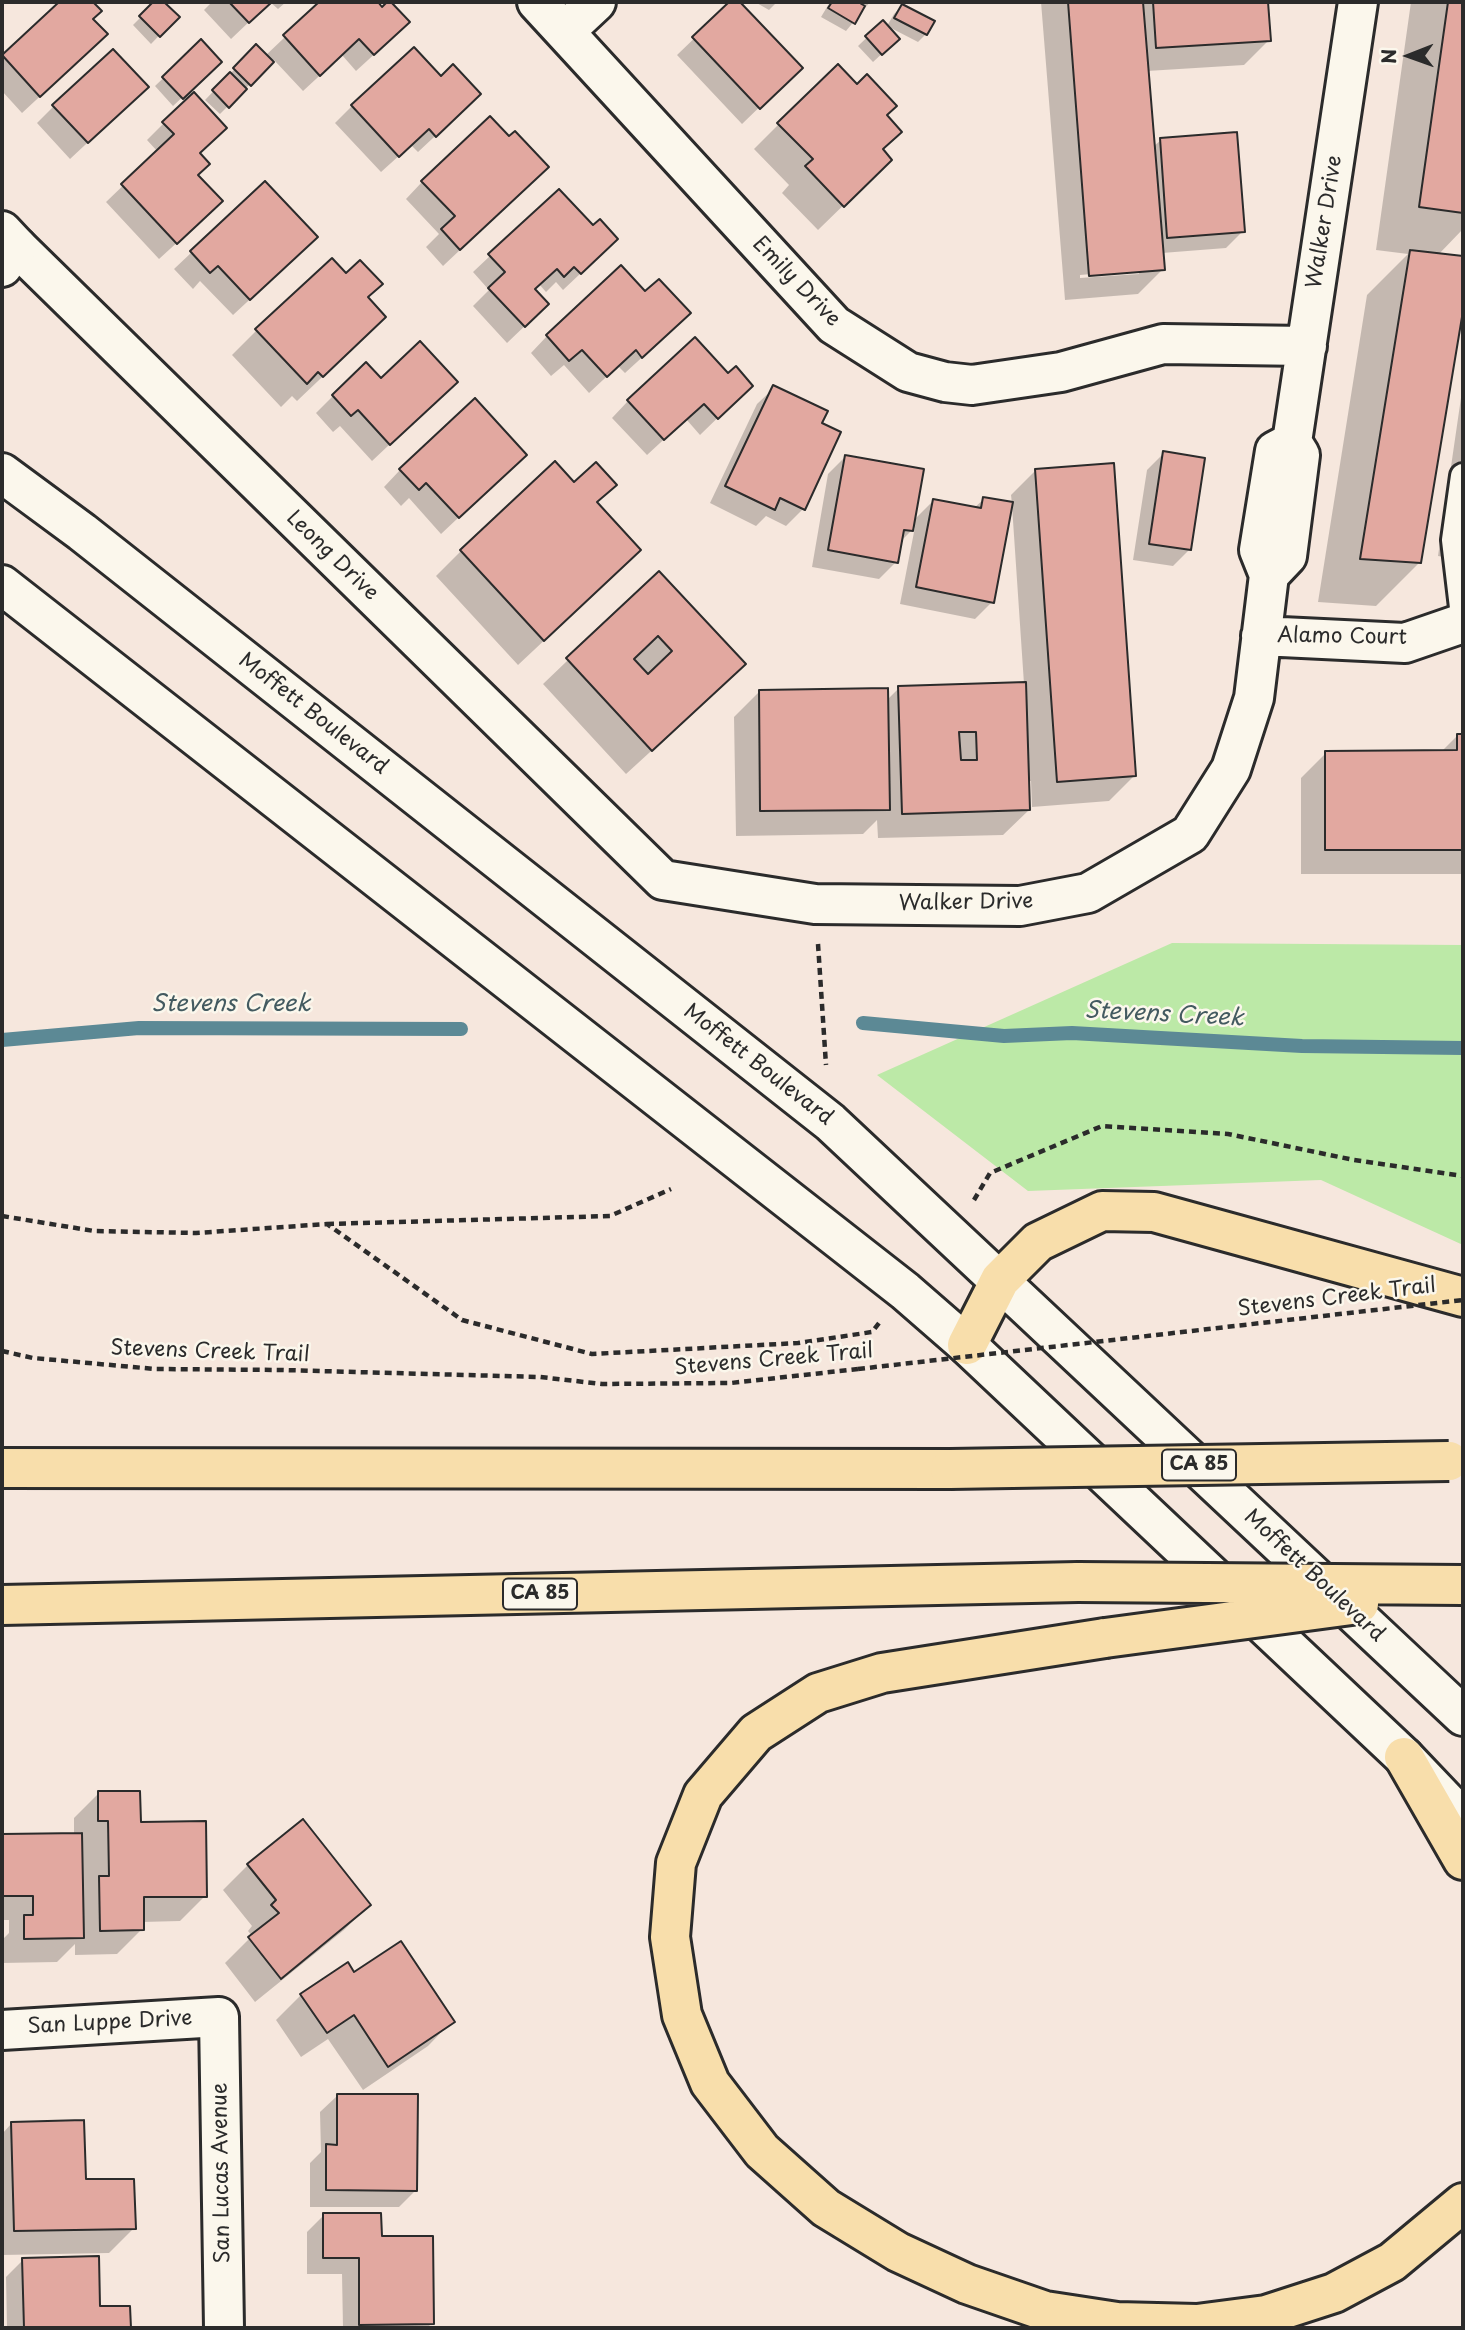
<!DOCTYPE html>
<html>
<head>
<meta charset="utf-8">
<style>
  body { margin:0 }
  #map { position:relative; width:1465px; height:2330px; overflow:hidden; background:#f6e7dd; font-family:"Playpen Sans",sans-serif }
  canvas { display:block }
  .frame { position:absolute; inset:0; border:4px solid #2b2b2b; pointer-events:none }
  .north { position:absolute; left:1374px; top:21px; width:70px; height:70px; -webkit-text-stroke:5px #fbf7ec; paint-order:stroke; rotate:269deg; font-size:19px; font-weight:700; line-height:28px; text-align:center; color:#2b2b2b }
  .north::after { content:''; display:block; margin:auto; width:24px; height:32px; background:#2b2b2b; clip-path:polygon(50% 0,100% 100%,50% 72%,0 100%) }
</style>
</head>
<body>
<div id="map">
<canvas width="1465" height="2330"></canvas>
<div class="frame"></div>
<div class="north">N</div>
</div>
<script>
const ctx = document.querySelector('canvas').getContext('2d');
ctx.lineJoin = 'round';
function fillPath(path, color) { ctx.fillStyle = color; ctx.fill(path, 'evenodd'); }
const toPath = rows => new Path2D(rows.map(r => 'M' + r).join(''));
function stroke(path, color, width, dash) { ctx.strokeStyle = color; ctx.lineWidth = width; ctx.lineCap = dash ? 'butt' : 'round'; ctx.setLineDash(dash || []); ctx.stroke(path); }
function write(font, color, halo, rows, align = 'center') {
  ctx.font = font + ' "Playpen Sans",sans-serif'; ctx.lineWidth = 5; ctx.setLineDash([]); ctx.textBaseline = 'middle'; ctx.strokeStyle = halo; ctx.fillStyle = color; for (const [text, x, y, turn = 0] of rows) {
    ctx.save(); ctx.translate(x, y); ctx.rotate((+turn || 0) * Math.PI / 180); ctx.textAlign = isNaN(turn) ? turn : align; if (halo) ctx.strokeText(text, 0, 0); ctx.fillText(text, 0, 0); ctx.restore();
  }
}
fillPath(toPath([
  [1172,943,1463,945,1463,1245,1321,1180,1028,1191,877,1075]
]), '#bce9a7');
fillPath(toPath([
  [62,2,91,2,99,11,91,19,89,51,22,113,2,91,2,58],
  [156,2,162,2,177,17,151,44,133,25],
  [212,2,286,2,278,9,270,2,231,39,204,10],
  [322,2,375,2,382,9,391,39,356,71,342,55,303,91,274,60,220,114,205,100,256,47,265,56],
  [732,2,738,2,800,68,742,124,677,55],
  [755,2,777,2,769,10],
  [830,2,870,2,846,31,821,17],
  [1041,2,1266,2,1269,40,1244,65,1147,71,1153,147,1161,140,1243,231,1226,248,1162,253,1163,269,1138,294,1065,300],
  [1139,270,1139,274,1080,278,1080,275],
  [1411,2,1463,2,1463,229,1438,255,1463,257,1463,300,1420,562,1376,606,1318,602,1367,295,1408,254,1376,250],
  [902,6,926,34,918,42,887,26,894,14],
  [883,22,898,39,873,62,858,46],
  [201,42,220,62,173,106,155,86],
  [129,104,70,159,37,123,54,106],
  [352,106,462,111,418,152,411,145,381,172,335,123],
  [885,116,881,150,890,160,818,230,782,193,789,185,754,149,779,124],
  [164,123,198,154,196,175,204,218,159,259,106,202,158,152,147,140],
  [422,182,530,184,443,266,426,247,439,234,406,199],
  [265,183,299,254,233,315,200,281,193,289,174,269],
  [559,191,599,256,563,290,556,282,546,292,539,284,533,290,530,321,507,343,473,306,489,290,473,272],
  [366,298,359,342,297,401,292,396,281,407,232,355,257,330],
  [672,330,625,373,618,366,589,393,564,365,551,376,531,353,547,336],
  [381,380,438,399,372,461,340,426,333,432,316,413,333,396],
  [1463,384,1463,560,1438,556],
  [774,388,820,424,803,509,786,526,766,516,756,526,710,503,757,404],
  [628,401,734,402,700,435,686,419,647,455,612,418],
  [1164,453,1190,549,1173,566,1133,560,1147,470],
  [845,457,913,521,933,501,974,508,984,499,1012,504,1011,495,1036,470,1134,776,1109,801,1032,807,1031,781,1028,781,1029,810,1003,835,878,838,877,820,863,834,736,836,734,717,759,692,887,700,899,688,1024,684,1012,506,992,602,975,619,900,604,915,527,900,542,896,562,879,579,812,567,828,474],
  [400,470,508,471,441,534,409,498,401,506,384,487],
  [461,551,614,575,518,665,436,576],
  [659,573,719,689,626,774,543,684],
  [1457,736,1463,736,1463,874,1301,874,1301,778,1326,753,1441,752],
  [99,1793,139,1823,205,1896,180,1921,142,1922,142,1929,117,1954,75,1955,75,1944,57,1962,2,1963,2,1940,9,1933,9,1920,2,1920,2,1835,74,1834,74,1818],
  [248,1865,369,1905,344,1930,255,2002,225,1963,252,1936,248,1931,252,1926,223,1890],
  [347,1964,354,1975,452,2021,428,2046,363,2090,328,2039,301,2057,276,2020,301,1995],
  [337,2096,416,2190,399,2207,310,2207,310,2163,321,2152,320,2112],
  [12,2123,84,2181,134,2228,109,2253,2,2255,2,2134],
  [324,2215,380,2238,432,2323,427,2328,343,2328,342,2274,307,2274,307,2232],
  [23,2260,98,2308,129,2308,129,2328,7,2328,6,2277]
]), '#0003');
stroke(toPath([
  [863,1023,1004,1036,1072,1033,1302,1046,1463,1048],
  [2,1040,139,1028,461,1029]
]), '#5c8995', 14);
const building = toPath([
  [59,2,93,2,102,11,93,19,108,34,40,97,2,55,59,2],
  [153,2,164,2,180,17,160,37,139,16,153,2],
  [229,2,272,2,249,23,229,2],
  [319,2,378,2,382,7,387,2,391,2,410,22,374,55,359,39,320,76,283,35,319,2],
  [729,2,740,2,803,68,760,109,692,37,729,2],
  [832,2,858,2,865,6,855,24,828,8,832,2],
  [1068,2,1143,2,1165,270,1089,276,1068,2],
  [1153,2,1268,2,1271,41,1156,48,1153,2],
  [1448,2,1463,2,1463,213,1419,207,1448,2],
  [902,4,935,21,927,35,894,18,902,4],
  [883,20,900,39,882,55,865,36,883,20],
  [201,39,222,62,183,99,162,77,201,39],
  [256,44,274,62,251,86,233,68,256,44],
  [414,47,441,76,453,64,481,94,436,137,429,129,399,157,351,105,414,47],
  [113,49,149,87,88,143,52,105,113,49],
  [838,64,857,84,867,74,897,106,887,115,902,132,883,149,892,160,844,207,805,166,813,159,777,123,838,64],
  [230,72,247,89,229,108,212,90,230,72],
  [194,92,227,128,200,153,210,164,198,175,223,201,177,244,121,184,174,134,162,122,194,92],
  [490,116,509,136,515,131,549,167,460,250,441,229,455,216,421,181,490,116],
  [1237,132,1245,232,1167,238,1160,138,1237,132],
  [265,181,318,237,250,300,218,266,210,273,190,251,265,181],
  [559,189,593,225,600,219,618,239,581,274,574,267,564,277,557,269,535,289,549,304,525,327,488,288,505,272,488,254,559,189],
  [1410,250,1463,256,1463,311,1421,563,1360,559,1410,250],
  [332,258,346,273,360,260,383,284,368,297,386,317,323,377,318,372,307,384,255,329,332,258],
  [621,265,645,291,659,279,691,313,642,358,636,350,607,377,582,350,569,361,546,335,621,265],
  [695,337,728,373,736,366,753,386,718,419,704,404,664,440,627,400,695,337],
  [420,341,458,382,390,445,358,410,351,416,332,395,366,362,381,378,420,341],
  [773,385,828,411,822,423,841,432,805,510,780,498,775,510,725,486,773,385],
  [475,398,527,455,459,518,426,483,419,490,399,469,475,398],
  [1163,451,1205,458,1191,550,1149,544,1163,451],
  [845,455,924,469,913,531,904,530,898,563,828,550,845,455],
  [555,461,574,482,596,462,617,485,597,502,641,550,544,641,460,550,555,461],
  [1114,463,1136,776,1057,782,1035,469,1114,463],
  [983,497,1013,502,994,603,916,587,933,499,981,508,983,497],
  [659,571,746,664,652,751,566,658,659,571],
  [658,636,672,651,648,674,634,659,658,636],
  [1026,682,1030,810,902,814,898,686,1026,682],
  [959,732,976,732,977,760,961,760,959,732],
  [888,688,890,810,760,811,759,690,888,688],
  [1457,734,1463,734,1463,850,1325,850,1325,751,1457,750,1457,734],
  [98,1791,140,1791,141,1822,206,1821,207,1897,144,1897,144,1930,100,1931,99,1876,109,1876,108,1821,98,1821,98,1791],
  [303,1819,371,1905,281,1979,248,1937,279,1913,271,1905,276,1900,247,1864,303,1819],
  [82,1833,84,1938,24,1939,24,1915,33,1915,33,1896,2,1896,2,1834,82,1833],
  [401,1941,455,2022,388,2067,354,2015,327,2033,300,1994,348,1962,354,1972,401,1941],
  [337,2094,418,2094,417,2191,326,2190,326,2144,337,2145,337,2094],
  [84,2120,86,2179,134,2179,136,2229,14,2231,11,2122,84,2120],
  [323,2213,381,2213,382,2236,433,2236,434,2324,359,2325,359,2258,323,2258,323,2213],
  [99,2256,100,2306,130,2306,131,2328,24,2328,22,2258,99,2256]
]);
fillPath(building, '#e2a8a0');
stroke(building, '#2b2b2b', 2);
const lane = toPath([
  [1463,476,1454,540,1463,616]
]);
const street = toPath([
  [537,2,834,325,908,372,945,382,972,385,1061,372,1163,344,1307,346],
  [565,31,596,2],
  [17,247,663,880,815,904,1020,906,1088,893,1190,834,1231,769,1254,698,1269,575,1259,550,1275,451,1292,442],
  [1269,575,1287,556,1300,455,1292,442,1358,2],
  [1261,636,1405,643,1463,623],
  [2,2030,219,2017,224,2328]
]);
const secondary = toPath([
  [2,231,17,247,2,267],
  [2,473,82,532,830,1122,1463,1716],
  [2,585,905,1291,967,1345,1404,1757,1463,1819]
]);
const highway = toPath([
  [967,1345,1000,1280,1038,1242,1102,1211,1154,1212,1463,1297],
  [2,1468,950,1469],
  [2,1605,1078,1582],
  [1105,1638,882,1673,818,1693,756,1733,703,1795,676,1863,670,1937,682,2015,710,2083,762,2151,826,2208,898,2252,967,2284,1045,2311,1117,2322,1197,2324,1266,2315,1334,2293,1392,2262,1463,2203],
  [1404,1757,1463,1860]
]);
stroke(lane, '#2b2b2b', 30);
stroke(street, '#2b2b2b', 44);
stroke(secondary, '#2b2b2b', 44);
stroke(highway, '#2b2b2b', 44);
stroke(toPath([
  [818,944,826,1065],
  [974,1200,990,1173,1102,1126,1228,1134,1354,1160,1463,1176],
  [2,1216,94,1231,196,1233,327,1224,462,1320,592,1354,798,1343,872,1332,879,1323],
  [327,1224,610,1216,671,1189],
  [2,1351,33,1358,155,1369,282,1370,540,1377,602,1384,731,1383,858,1369]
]), '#2b2b2b', 4.5, [7, 5]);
stroke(lane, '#fbf7ec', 24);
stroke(street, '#fbf7ec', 38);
stroke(secondary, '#fbf7ec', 38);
stroke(highway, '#f8deab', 38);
const highwayBridge = toPath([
  [950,1469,1449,1461],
  [1078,1582,1463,1585],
  [1105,1638,1359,1604]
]);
stroke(highwayBridge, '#2b2b2b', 44, []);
stroke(toPath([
  [858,1369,1463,1300]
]), '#2b2b2b', 4.5, [7, 5]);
stroke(highwayBridge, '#f8deab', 38);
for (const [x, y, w] of [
  [1199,1465,74],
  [540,1594,74]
]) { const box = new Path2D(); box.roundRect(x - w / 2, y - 15.5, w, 31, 5); ctx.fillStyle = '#fbf7ec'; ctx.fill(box); stroke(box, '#2b2b2b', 2); }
write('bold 19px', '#2b2b2b', null, [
  ["CA 85",1199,1465],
  ["CA 85",540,1594]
]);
write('21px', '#2b2b2b', '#fbf7ec', [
  ["Walker Drive",1325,222,-81],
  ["Emily Drive",796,282,46],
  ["Leong Drive",332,556,44],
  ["Alamo Court",1342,637,1],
  ["Moffett Boulevard",313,714,38],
  ["Walker Drive",966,903,-1],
  ["Moffett Boulevard",758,1065,38],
  ["Stevens Creek Trail",1337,1298,-7],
  ["Stevens Creek Trail",210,1352,2],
  ["Stevens Creek Trail",774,1360,-5],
  ["Moffett Boulevard",1314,1576,43],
  ["San Luppe Drive",110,2023,-3],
  ["San Lucas Avenue",222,2173,-91]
]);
write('italic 23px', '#435a60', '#fbf7ec', [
  ["Stevens Creek",231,1005],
  ["Stevens Creek",1164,1015,3]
]);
</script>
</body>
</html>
